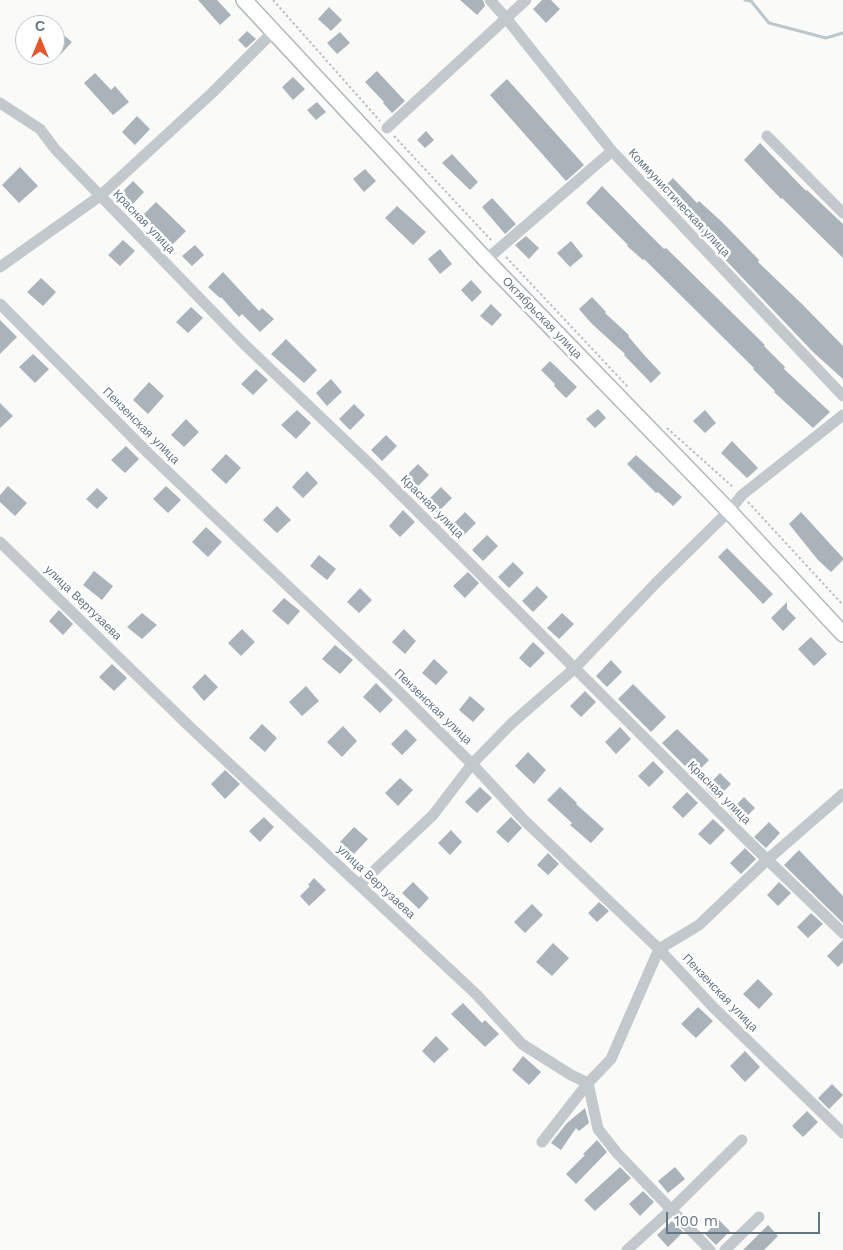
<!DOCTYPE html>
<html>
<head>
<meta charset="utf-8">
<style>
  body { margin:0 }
  #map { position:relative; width:843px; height:1250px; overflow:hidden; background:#fafaf8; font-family:"Work Sans",sans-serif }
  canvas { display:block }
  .north { position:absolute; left:15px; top:15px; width:50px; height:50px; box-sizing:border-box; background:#fff; border:1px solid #c1c8cd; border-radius:50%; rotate:0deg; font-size:14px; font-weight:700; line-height:20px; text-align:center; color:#657683 }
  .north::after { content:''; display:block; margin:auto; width:18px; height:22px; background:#e4572e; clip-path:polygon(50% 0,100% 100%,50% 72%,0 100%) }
  .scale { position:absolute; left:666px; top:1212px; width:154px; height:22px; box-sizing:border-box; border:2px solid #657683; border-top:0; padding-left:6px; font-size:15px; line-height:18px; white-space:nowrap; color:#657683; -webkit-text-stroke:4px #fff; paint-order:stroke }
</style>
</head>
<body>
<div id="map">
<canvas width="843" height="1250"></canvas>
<div class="north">С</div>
<div class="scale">100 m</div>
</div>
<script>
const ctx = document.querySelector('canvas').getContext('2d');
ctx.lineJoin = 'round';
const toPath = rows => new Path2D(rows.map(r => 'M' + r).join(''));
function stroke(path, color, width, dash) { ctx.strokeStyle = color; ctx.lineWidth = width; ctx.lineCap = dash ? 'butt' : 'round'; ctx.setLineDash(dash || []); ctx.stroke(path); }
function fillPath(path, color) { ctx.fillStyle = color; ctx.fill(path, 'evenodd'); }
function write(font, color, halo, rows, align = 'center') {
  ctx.font = font + ' "Work Sans",sans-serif'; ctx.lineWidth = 5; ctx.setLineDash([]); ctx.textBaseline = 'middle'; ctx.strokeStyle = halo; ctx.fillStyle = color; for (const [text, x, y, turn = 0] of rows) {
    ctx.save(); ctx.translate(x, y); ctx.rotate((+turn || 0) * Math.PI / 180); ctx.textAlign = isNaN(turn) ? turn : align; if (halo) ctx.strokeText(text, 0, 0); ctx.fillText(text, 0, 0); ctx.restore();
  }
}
stroke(toPath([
  [745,0,751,1,769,23,826,38,843,33]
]), '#bbc7cb', 3);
fillPath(toPath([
  [198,0,217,0,231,15,220,25],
  [460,0,483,0,485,6,477,15],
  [542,0,551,0,560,9,546,23,533,9],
  [329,7,342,20,331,31,318,19],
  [55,28,72,42,60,55,55,51],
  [247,31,256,39,246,48,238,40],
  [340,32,350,43,337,54,327,43],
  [377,71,405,101,392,113,383,103,384,102,365,82],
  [95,73,111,90,115,86,129,102,113,115,84,83],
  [293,77,305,89,293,100,282,87],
  [507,79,584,165,566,181,490,95],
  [317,102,326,112,316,120,307,110],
  [137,116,150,129,135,145,122,132],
  [426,131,434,140,425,148,417,140],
  [760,143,806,191,807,190,843,224,843,258,782,198,781,199,744,160],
  [452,154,478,182,470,190,442,163],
  [20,167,38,186,19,203,2,185],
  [365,169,376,181,364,192,353,179],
  [673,178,697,203,699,201,722,222,759,260,758,262,802,304,843,346,843,379,813,352,660,191],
  [133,181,144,192,132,205,120,194],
  [602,186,638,223,664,249,666,248,765,345,764,346,785,367,784,369,830,412,813,428,774,392,775,391,753,369,754,368,644,259,643,260,627,246,628,245,586,203],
  [492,198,516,224,505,234,482,207],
  [156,202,186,231,172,245,141,217],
  [397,206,426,232,413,245,385,218],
  [526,236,539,248,529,259,515,245],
  [123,240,135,251,120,266,108,255],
  [571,241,583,256,570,267,557,253],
  [195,245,204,255,192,266,182,256],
  [440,249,452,264,440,274,428,259],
  [223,272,259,311,262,308,274,319,260,332,242,314,239,317,221,297,220,298,208,287],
  [41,278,56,292,43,306,27,292],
  [471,280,482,292,472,302,461,290],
  [592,297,606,312,605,313,629,335,628,336,645,356,661,373,651,383,624,355,625,354,591,323,579,309],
  [491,304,502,315,492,326,480,316],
  [191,307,203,318,188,333,176,322],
  [0,320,17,337,0,354],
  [286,339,317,370,304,383,271,354],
  [33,354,49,369,35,383,19,367],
  [550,361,577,387,566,398,554,386,555,384,541,370],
  [256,369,268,380,253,395,241,384],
  [331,379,342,392,327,406,316,393],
  [149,382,164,396,148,414,133,400],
  [0,403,13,416,0,428],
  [354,404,365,415,350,430,339,419],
  [598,409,606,418,595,428,586,419],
  [297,410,311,423,296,439,281,425],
  [705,410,716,423,705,433,693,421],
  [186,419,199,432,184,447,171,435],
  [386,435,397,446,382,461,371,450],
  [732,441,758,468,747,478,721,453],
  [126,446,139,459,125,473,111,460],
  [226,454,241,468,226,484,211,470],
  [636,455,682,497,673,506,658,492,656,493,627,464],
  [418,464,429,475,414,490,403,479],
  [307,471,318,483,303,498,292,487],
  [8,486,27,503,15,516,0,502,0,495],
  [166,486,181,500,168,513,153,499],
  [441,487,452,498,437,513,426,502],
  [97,488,108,498,97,509,86,499],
  [277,506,291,520,277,533,263,520],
  [403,510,415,522,400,537,389,526],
  [465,512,476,523,461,538,450,527],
  [801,512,843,558,843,560,831,572,818,560,789,524],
  [206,527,222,542,208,557,192,542],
  [487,535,498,546,483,561,472,550],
  [727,548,773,594,763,604,718,557],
  [319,555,336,569,327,580,310,566],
  [513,562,524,573,509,588,498,577],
  [94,571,113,586,102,600,83,585],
  [468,572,479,583,465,598,453,586],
  [537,586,548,597,533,612,522,601],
  [360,588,372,600,359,613,347,602],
  [284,598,300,611,288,625,272,611],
  [787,602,787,609,796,618,783,631,771,618],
  [59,610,73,624,63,635,49,621],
  [142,613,157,625,142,639,127,627],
  [562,613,574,624,559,639,547,628],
  [242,629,255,642,241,656,228,643],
  [404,629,416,641,405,654,392,642],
  [811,637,827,654,814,666,798,649],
  [533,642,545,653,530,668,519,658],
  [335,645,353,660,340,674,322,659],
  [434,659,448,672,436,685,422,673],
  [611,660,622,672,607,687,596,676],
  [112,664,127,678,114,691,99,677],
  [205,674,218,687,204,701,192,687],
  [376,683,393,700,380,713,363,697],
  [633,684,666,717,651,732,618,699],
  [306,686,319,701,302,716,289,702],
  [585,691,596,702,581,717,570,706],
  [470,696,485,709,473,722,459,710],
  [262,724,277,738,265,752,249,738],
  [343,726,357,741,342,757,327,742],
  [620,727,631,739,616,754,605,742],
  [406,729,417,740,402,755,391,744],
  [677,729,709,760,694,775,662,743],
  [528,752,546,770,534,784,515,766],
  [653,761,664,772,649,787,638,776],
  [225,770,240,784,225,799,211,784],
  [720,773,731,784,716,799,705,788],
  [400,778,413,790,398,806,385,793],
  [480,787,492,798,477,813,465,802],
  [560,787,577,803,576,804,604,829,591,843,570,825,572,823,547,800],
  [687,792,698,803,683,818,672,807],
  [744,797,755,808,740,823,729,812],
  [264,817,274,827,260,842,249,831],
  [511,817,522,828,508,843,496,832],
  [713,819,725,830,710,845,698,834],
  [769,822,780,833,766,848,754,837],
  [354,827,368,839,354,854,340,842],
  [451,830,462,842,450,855,438,843],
  [745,848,756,859,741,874,730,863],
  [799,850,843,896,843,923,784,865],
  [548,853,559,864,548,875,537,865],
  [314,878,326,890,309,906,300,896,310,886,308,885],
  [413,882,429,898,419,909,402,893],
  [779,882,791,893,778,906,767,895],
  [599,902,609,911,597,922,588,913],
  [532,904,543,915,525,933,514,922],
  [811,913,823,924,808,938,797,927],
  [843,940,843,962,838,967,827,956],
  [553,943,569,958,552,976,536,962],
  [758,979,773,994,759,1009,743,994],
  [463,1003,482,1023,485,1020,499,1034,485,1047,451,1014],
  [698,1007,713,1021,696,1038,681,1024],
  [436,1036,449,1049,434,1063,422,1051],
  [745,1051,760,1067,745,1082,730,1066],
  [523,1056,541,1072,529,1085,512,1070],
  [832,1084,843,1095,829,1109,818,1098],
  [585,1108,589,1123,579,1131,576,1128,561,1150,551,1143,567,1123],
  [807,1111,818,1122,803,1137,792,1126],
  [597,1140,607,1152,576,1184,566,1174,585,1155,583,1154],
  [620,1167,631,1178,595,1211,584,1200],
  [675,1167,685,1179,668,1193,658,1181],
  [643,1191,654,1202,640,1216,629,1204],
  [719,1220,730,1231,716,1245,705,1234],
  [672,1221,683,1232,668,1247,657,1235],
  [768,1225,778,1236,764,1250,743,1250]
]), '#aab3b9');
const secondary = toPath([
  [244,0,486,260,729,511,843,634]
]);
stroke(secondary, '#b3babf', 18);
stroke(toPath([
  [273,0,380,121],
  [394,136,491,240],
  [506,257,628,387],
  [667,428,734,488],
  [748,502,843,605]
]), '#bbbfc2', 2, [2.5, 2.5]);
stroke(toPath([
  [490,0,506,18,612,151,843,396],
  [0,103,40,129,55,149,244,344,379,473,745,838,843,933],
  [387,128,526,0],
  [767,136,843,213],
  [486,260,612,151],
  [0,267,100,196,213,92,273,32],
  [0,304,150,455,392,685,472,764,526,822,659,949,713,1007,843,1133],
  [0,542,191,728,476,994,522,1044,571,1075,588,1083,598,1129,617,1153,710,1250],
  [359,885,433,815,472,764,512,723,575,668,656,583,729,511,742,495,843,415],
  [542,1142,588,1083,611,1059,659,949,699,925,767,860,843,794],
  [627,1250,671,1210,742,1140],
  [725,1250,759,1217]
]), '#c3c8cc', 11);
stroke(secondary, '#fff', 15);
write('12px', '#657683', '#fff', [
  ["Коммунистическая улица",679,203,47],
  ["Красная улица",144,222,46],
  ["Октябрьская улица",542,318,46],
  ["Пензенская улица",141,426,45],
  ["Красная улица",432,507,45],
  ["улица Вертузаева",83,603,44],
  ["Пензенская улица",433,707,44],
  ["Красная улица",719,793,45],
  ["улица Вертузаева",376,882,43],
  ["Пензенская улица",720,993,46]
]);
</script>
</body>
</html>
